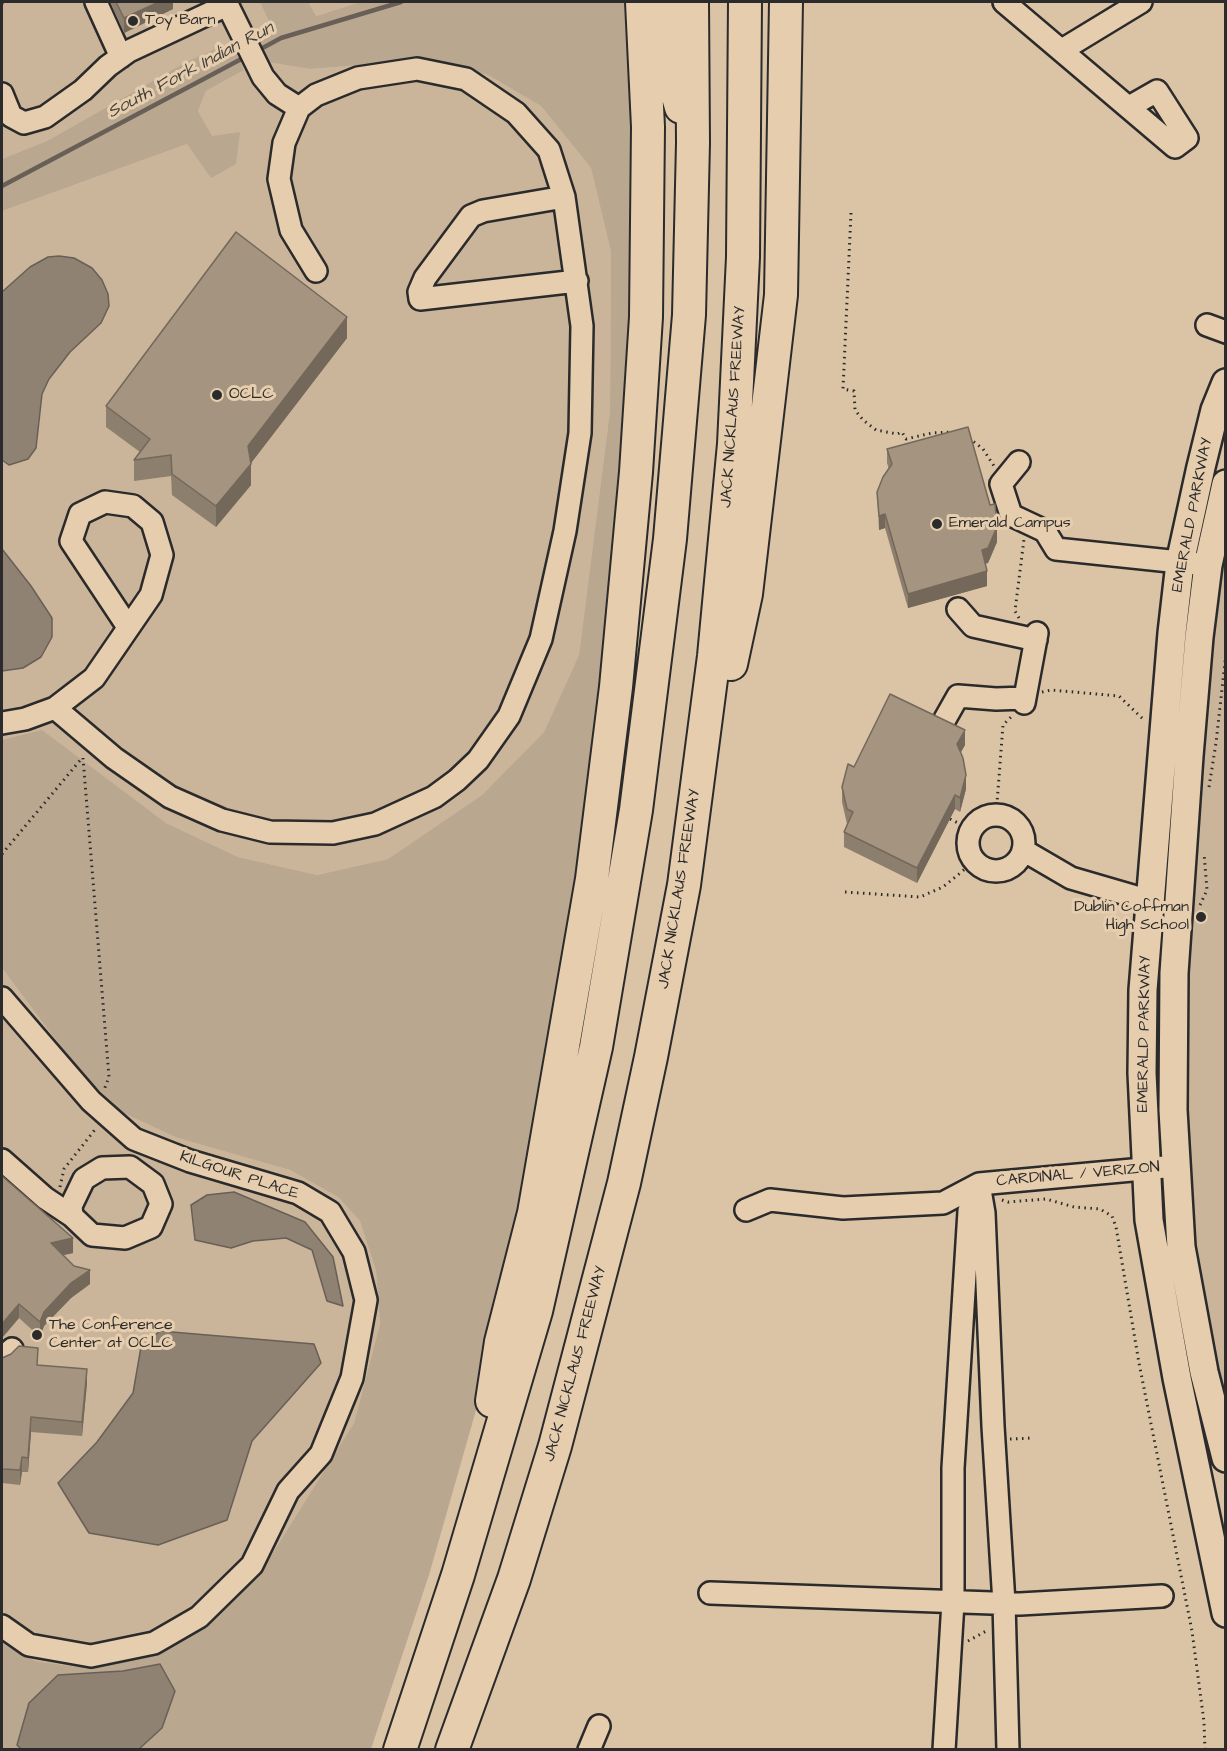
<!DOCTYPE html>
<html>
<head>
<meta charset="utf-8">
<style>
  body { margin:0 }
  #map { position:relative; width:1227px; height:1751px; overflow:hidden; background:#dbc3a6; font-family:"Architects Daughter",sans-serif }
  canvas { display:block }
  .frame { position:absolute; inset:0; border:3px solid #2b2b2b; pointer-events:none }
</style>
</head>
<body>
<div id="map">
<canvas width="1227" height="1751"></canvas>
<div class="frame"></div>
</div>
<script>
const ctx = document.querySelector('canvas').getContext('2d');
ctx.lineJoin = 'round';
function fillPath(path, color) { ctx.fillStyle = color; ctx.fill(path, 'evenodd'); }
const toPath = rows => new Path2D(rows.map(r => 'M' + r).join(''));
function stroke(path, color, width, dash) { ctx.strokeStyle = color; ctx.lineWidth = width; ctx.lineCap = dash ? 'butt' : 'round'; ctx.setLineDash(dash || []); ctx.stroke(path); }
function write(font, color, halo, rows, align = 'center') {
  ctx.font = font + ' "Architects Daughter",sans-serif'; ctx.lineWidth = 6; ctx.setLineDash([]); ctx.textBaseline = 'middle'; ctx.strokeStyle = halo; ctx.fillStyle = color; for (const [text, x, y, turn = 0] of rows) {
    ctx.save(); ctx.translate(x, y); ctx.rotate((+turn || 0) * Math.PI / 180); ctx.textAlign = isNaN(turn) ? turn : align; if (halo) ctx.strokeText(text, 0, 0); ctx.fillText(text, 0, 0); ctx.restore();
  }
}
fillPath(toPath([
  [2,2,260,2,270,24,188,61,47,141,2,159],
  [308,2,360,2,315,16],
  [423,60,488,75,541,106,591,168,611,252,610,411,579,655,544,732,482,795,388,859,317,875,238,857,166,823,42,731,2,740,2,211,187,144,212,137,198,111,206,91,244,70,267,62,310,69],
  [1225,484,1225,1458,1176,1166,1208,565],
  [2,968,79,1071,178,1138,290,1170,338,1197,360,1221,376,1271,380,1324,354,1423,269,1559,205,1624,148,1657,78,1667,35,1661,2,1641]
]), '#cab59b');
fillPath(toPath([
  [260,2,308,2,316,16,360,2,632,2,636,51,629,475,558,1030,486,1375,429,1575,371,1749,2,1749,2,1641,35,1661,78,1667,148,1657,205,1624,269,1559,354,1423,380,1324,376,1271,360,1221,338,1197,290,1170,178,1138,124,1113,79,1071,2,968,2,740,42,730,166,823,238,857,317,875,388,859,482,795,544,732,579,655,610,411,611,252,591,168,541,106,488,75,423,60,310,69,267,62,252,32,270,24],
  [233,41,244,70,206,91,198,111,212,136,240,132,236,164,211,178,187,144,2,211,2,159,47,141,188,61]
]), '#baa790');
const water = toPath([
  [59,256,74,258,92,268,102,280,108,294,109,306,101,323,70,352,49,379,42,394,36,448,28,459,9,465,2,460,2,292,30,267,48,257,59,256],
  [2,549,31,586,52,618,52,637,41,657,23,668,2,671,2,549],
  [234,1192,305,1222,333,1257,343,1306,327,1301,312,1250,286,1238,253,1241,231,1248,195,1240,191,1205,207,1195,234,1192],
  [160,1331,314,1344,321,1363,252,1441,227,1520,158,1545,89,1533,58,1483,97,1442,133,1393,141,1347,160,1331],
  [160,1664,175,1691,162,1728,139,1749,22,1750,17,1745,29,1703,58,1675,123,1671,160,1664]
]);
fillPath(water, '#908272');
stroke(water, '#685f56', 1.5);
stroke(toPath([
  [257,51,281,38,401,2],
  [2,186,247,56]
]), '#685f56', 4.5);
const minor = toPath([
  [96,2,121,57],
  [226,2,263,77,277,94,299,108],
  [1004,2,1175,147,1187,138,1157,91,1129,107],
  [1062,50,1141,2],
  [2,94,11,116,24,123,45,117,83,90,108,66,129,51,227,5],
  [564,197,483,211,471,216,425,278,419,292,420,299,577,281],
  [1207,325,1226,332],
  [1019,462,1001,484,1011,515,1045,531,1056,549,1208,565],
  [958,609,973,626,1036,640],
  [1024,703,1037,633],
  [55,708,114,758,170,797,222,820,270,832,333,833,375,824,434,797,457,780,478,760,509,716,541,639,565,531,580,433,582,326,564,197,549,150,516,113,466,79,417,69,358,78,316,95,299,108,284,143,279,179,291,230,316,271],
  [945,719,958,696,996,699,1025,698],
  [2,723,25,719,55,708,94,678,151,595,162,555,152,522,133,506,105,502,80,514,71,541,128,627],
  '968 843a28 28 0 1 1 56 0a28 28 0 1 1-56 0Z',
  [1023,850,1071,878,1150,901],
  [2,998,91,1101,134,1139,190,1161,298,1193,330,1212,354,1252,366,1300,352,1378,321,1454,288,1491,252,1565,199,1617,154,1643,91,1656,29,1645,2,1626],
  [2,1160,45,1198,72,1216,92,1235,125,1238,151,1227,161,1204,153,1184,130,1167,102,1168,84,1179,71,1206,72,1216],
  [979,1184,984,1213,993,1426,1004,1603,1008,1750],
  [746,1210,770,1200,843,1208,943,1203,979,1184,1176,1166],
  [2,1360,12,1349],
  [710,1593,1020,1604,1162,1596],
  [589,1750,599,1726],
  [944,1750,953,1602,953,1468,969,1211,979,1184]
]);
const major = toPath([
  [1226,383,1215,410,1201,467,1180,563,1172,633,1143,990,1142,1073,1149,1220,1177,1378,1226,1613],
  [1226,484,1208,565,1199,637,1189,756,1174,973,1173,1110,1181,1247,1204,1372,1226,1458]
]);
const highway = toPath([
  [667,2,670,56,675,86,681,107],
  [731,664,746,594,781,295,786,2],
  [492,1401,501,1342,534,1213,592,879,616,687,636,472,646,317,648,127,642,2],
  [400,1750,458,1575,536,1311,596,1047,636,810,670,539,689,315,693,143,692,2],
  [452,1750,514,1579,555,1446,624,1183,651,1057,684,885,714,656,734,444,743,257,745,2]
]);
stroke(minor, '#2b2b2b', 26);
stroke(major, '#2b2b2b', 32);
stroke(highway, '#2b2b2b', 36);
stroke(toPath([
  [2,3,6,2],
  [851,213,843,389,854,391,855,410,863,420,876,430,897,434,902,432,906,439,932,433,951,432],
  [969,438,983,449,994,466],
  [1019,618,1015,611,1024,539],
  [1042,692,1051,690,1119,696,1145,721],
  [83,758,109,1077,104,1090],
  [1209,787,1216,743,1226,653],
  [950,819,966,827],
  [2,854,82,758],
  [845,892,920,897,943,887,965,869,967,859,963,842,965,829,968,822,974,815,997,803,1003,725,1012,716],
  [1200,905,1207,890,1204,853],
  [60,1187,64,1169,97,1127],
  [1002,1200,1008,1202,1046,1199,1074,1207,1100,1209,1112,1216,1116,1227,1139,1363,1192,1631,1204,1722,1205,1750],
  [1010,1439,1032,1438],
  [968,1641,988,1630]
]), '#2b2b2b', 3, [1.5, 4.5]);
stroke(minor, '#e6cdae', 21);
stroke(major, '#e6cdae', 27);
stroke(highway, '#e6cdae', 32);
fillPath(toPath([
  [110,2,173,2,173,9,124,33],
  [347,338,251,463,251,485,216,527,172,495,171,476,134,481,134,460,140,452,106,427,106,406],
  [887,449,997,542,988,563,985,564,987,586,908,608,885,528,879,530,877,492,889,469,887,463],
  [965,745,961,752,966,789,960,812,955,809,917,883,844,847,844,832,847,824,842,802,842,787,854,767],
  [2,1176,73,1253,63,1255,90,1284,71,1298,44,1326,40,1337,19,1318,2,1338],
  [2,1358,38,1365,87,1383,82,1436,31,1432,28,1472,22,1472,20,1485,2,1483]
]), '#8d7f6e');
fillPath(toPath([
  [159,2,173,2,173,9,124,33,124,18],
  [347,317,347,338,248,467,248,446],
  [251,464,251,485,216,527,216,506],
  [885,514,885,528,879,530,879,516],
  [997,527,997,542,988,563,982,564,982,550],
  [987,571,987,586,908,608,908,594],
  [965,730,965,745,957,759,957,744],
  [966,775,966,789,960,812,960,798],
  [955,795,955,809,917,883,917,868],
  [73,1238,73,1253,51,1258,51,1243],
  [90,1270,90,1284,71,1298,44,1326,40,1337,40,1322,44,1312,71,1283],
  [19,1304,19,1318,2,1338,2,1324],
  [87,1369,87,1383,82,1436,82,1422],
  [31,1417,31,1432,28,1472,28,1458],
  [22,1457,22,1472,20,1485,20,1470]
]), '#73685a');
const building = toPath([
  [116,2,159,2,124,18,116,2],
  [236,232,347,317,248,446,251,464,216,506,172,474,171,455,134,460,150,439,106,406,236,232],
  [968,427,990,505,995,504,997,527,988,548,982,550,987,571,908,594,885,514,879,516,877,492,883,477,892,464,887,449,968,427],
  [890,694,965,730,957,744,963,758,966,775,960,798,955,795,917,868,844,832,853,812,847,809,842,787,848,764,854,767,890,694],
  [2,1176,73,1238,51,1243,74,1266,90,1270,71,1283,44,1312,40,1322,19,1304,2,1324,2,1176],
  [19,1346,38,1348,37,1365,87,1369,82,1422,31,1417,28,1458,22,1457,20,1470,2,1469,2,1358,11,1354,19,1346]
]);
fillPath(building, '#a49480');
stroke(building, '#73685a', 1.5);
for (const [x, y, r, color] of [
  [133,21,6,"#2b2b2b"],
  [217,395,6,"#2b2b2b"],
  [937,524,6,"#2b2b2b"],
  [1201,917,6,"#2b2b2b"],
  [37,1335,6,"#2b2b2b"]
]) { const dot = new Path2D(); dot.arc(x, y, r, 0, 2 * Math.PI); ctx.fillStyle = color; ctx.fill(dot); stroke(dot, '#e6cdae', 2); }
write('16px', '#2b2b2b', '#e6cdae', [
  ["Toy Barn",145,21],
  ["OCLC",229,395],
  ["Emerald Campus",949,524],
  ["Dublin Coffman",1189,908,"right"],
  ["High School",1189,926,"right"],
  ["The Conference",49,1326],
  ["Center at OCLC",49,1344]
], 'left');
write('16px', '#2b2b2b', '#e6cdae', [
  ["JACK NICKLAUS FREEWAY",734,407,-86],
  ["EMERALD PARKWAY",1193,515,-79],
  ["JACK NICKLAUS FREEWAY",680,889,-81],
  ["EMERALD PARKWAY",1145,1034,-89],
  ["CARDINAL / VERIZON",1078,1175,-5],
  ["KILGOUR PLACE",239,1176,18],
  ["JACK NICKLAUS FREEWAY",576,1364,-75]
]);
write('italic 18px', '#44413d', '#e6cdae', [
  ["South Fork Indian Run",191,71,-28]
]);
</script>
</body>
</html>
